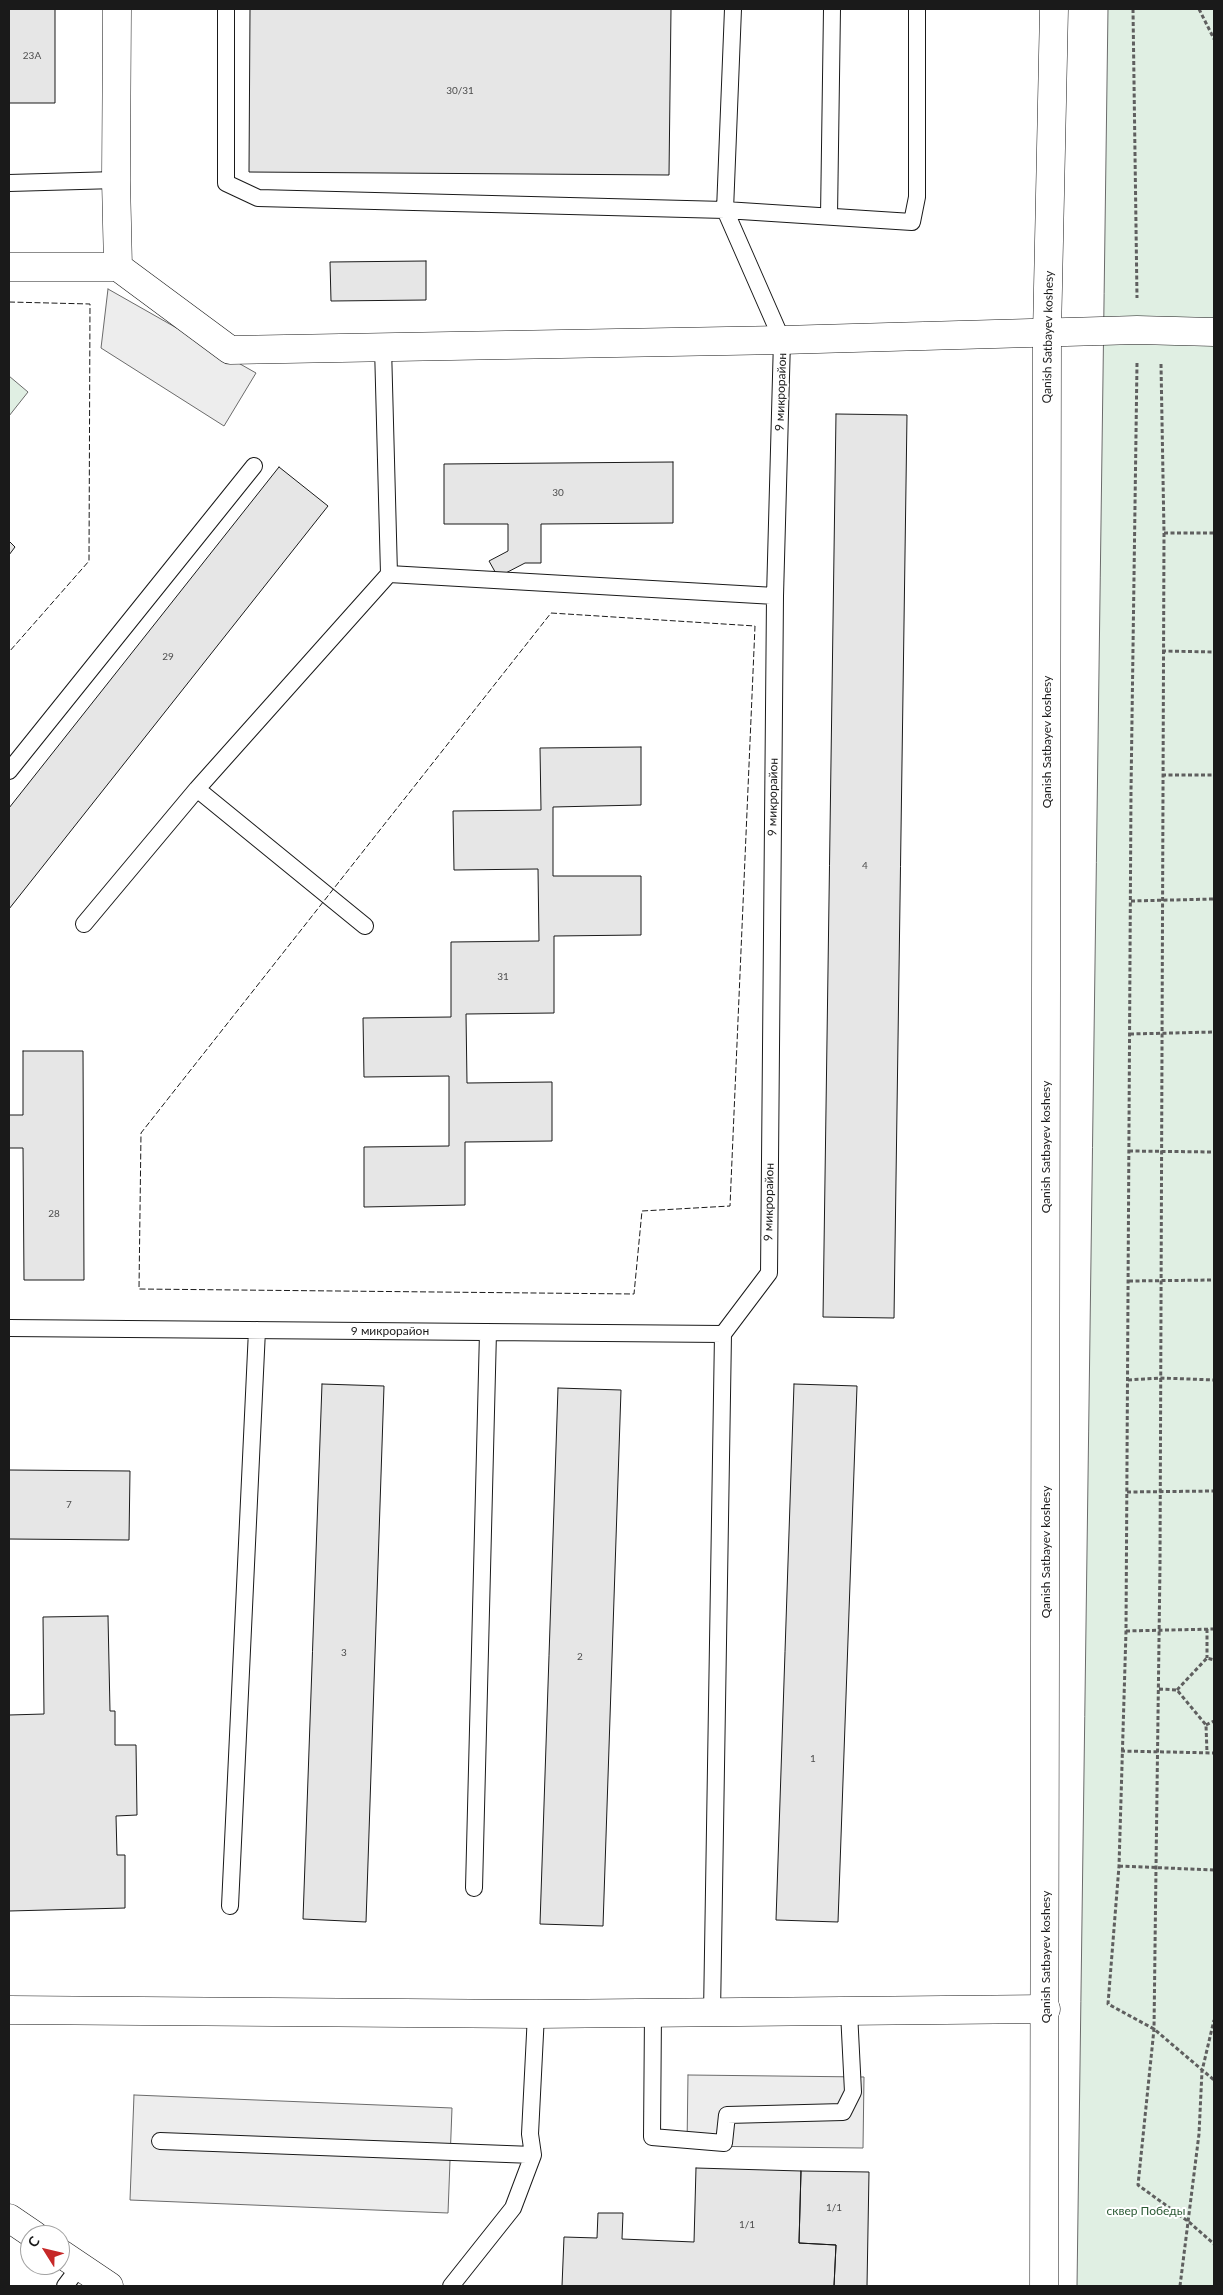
<!DOCTYPE html>
<html>
<head>
<meta charset="utf-8">
<style>
  body { margin:0 }
  #map { position:relative; width:1223px; height:2295px; overflow:hidden; background:#fff; font-family:Lato,sans-serif }
  canvas { display:block }
  .frame { position:absolute; inset:0; border:10px solid #1a1a1a; pointer-events:none }
  .north { position:absolute; left:20px; top:2225px; width:50px; height:50px; box-sizing:border-box; background:#fff; border:1px solid #a3a3a3; border-radius:50%; rotate:306deg; font-size:14px; font-weight:700; line-height:20px; text-align:center; color:#1a1a1a }
  .north::after { content:''; display:block; margin:auto; width:18px; height:22px; background:#c62828; clip-path:polygon(50% 0,100% 100%,50% 72%,0 100%) }
</style>
</head>
<body>
<div id="map">
<canvas width="1223" height="2295"></canvas>
<div class="frame"></div>
<div class="north">С</div>
</div>
<script>
const ctx = document.querySelector('canvas').getContext('2d');
ctx.lineJoin = 'round';
function fillPath(path, color) { ctx.fillStyle = color; ctx.fill(path, 'evenodd'); }
const toPath = rows => new Path2D(rows.map(r => 'M' + r).join(''));
function stroke(path, color, width, dash) { ctx.strokeStyle = color; ctx.lineWidth = width; ctx.lineCap = dash ? 'butt' : 'round'; ctx.setLineDash(dash || []); ctx.stroke(path); }
function write(font, color, halo, rows, align = 'center') {
  ctx.font = font + ' Lato,sans-serif'; ctx.lineWidth = 4; ctx.setLineDash([]); ctx.textBaseline = 'middle'; ctx.strokeStyle = halo; ctx.fillStyle = color; for (const [text, x, y, turn = 0] of rows) {
    ctx.save(); ctx.translate(x, y); ctx.rotate((+turn || 0) * Math.PI / 180); ctx.textAlign = isNaN(turn) ? turn : align; if (halo) ctx.strokeText(text, 0, 0); ctx.fillText(text, 0, 0); ctx.restore();
  }
}
const green = toPath([
  [1108,9,1214,9,1214,2286,1077,2286,1108,9],
  [9,376,28,392,9,416,9,376]
]);
fillPath(green, '#e0efe3');
stroke(green, '#6a6a6a', 1);
const parking = toPath([
  [108,289,256,373,224,426,101,348,108,289],
  [688,2075,864,2077,863,2148,687,2146,688,2075],
  [134,2095,452,2108,448,2213,130,2200,134,2095]
]);
fillPath(parking, '#ededed');
stroke(parking, '#6a6a6a', 1);
const building = toPath([
  [9,9,55,9,55,103,9,103,9,9],
  [250,9,671,9,669,175,249,172,250,9],
  [426,261,426,300,331,301,330,262,426,261],
  [836,414,907,415,894,1318,823,1317,836,414],
  [673,462,673,523,541,524,541,563,525,563,498,577,489,561,508,551,508,524,444,524,444,464,673,462],
  [279,467,328,506,9,909,9,808,279,467],
  [9,541,15,547,9,555,9,541],
  [641,747,641,805,553,807,553,876,641,876,641,935,554,936,554,1013,466,1014,467,1083,552,1082,552,1141,465,1142,465,1205,364,1207,364,1147,449,1146,449,1076,364,1077,363,1018,451,1017,451,942,539,941,538,869,454,870,453,811,541,810,540,748,641,747],
  [23,1051,83,1051,84,1280,24,1280,23,1148,9,1148,9,1115,23,1115,23,1051],
  [322,1384,384,1386,366,1922,303,1919,322,1384],
  [794,1384,857,1386,838,1922,776,1920,794,1384],
  [558,1388,621,1390,603,1926,540,1924,558,1388],
  [9,1470,130,1471,129,1540,9,1539,9,1470],
  [108,1616,110,1711,115,1711,115,1745,136,1745,137,1815,116,1816,117,1855,125,1855,125,1908,9,1911,9,1715,44,1714,43,1617,108,1616],
  [696,2168,801,2171,799,2243,836,2245,834,2286,562,2286,564,2237,597,2238,598,2213,623,2213,622,2239,694,2242,696,2168],
  [801,2171,869,2172,867,2286,834,2286,836,2245,799,2243,801,2171]
]);
fillPath(building, '#e6e6e6');
stroke(building, '#1a1a1a', 1);
const service = toPath([
  [733,9,725,210,912,222,917,197,917,9],
  [9,183,116,180],
  [829,216,832,9],
  [383,347,389,574],
  [9,771,254,466],
  [197,789,365,926],
  [84,924,197,789,389,574,775,596],
  [9,1328,723,1334,769,1273,775,596,782,340,725,210,258,198,226,183,226,9],
  [474,1888,488,1332],
  [230,1906,257,1330],
  [653,2013,652,2137,724,2143,727,2115,843,2112,853,2092,849,2012],
  [712,2013,723,1334],
  [160,2141,533,2155],
  [65,2286,80,2266],
  [451,2286,513,2208,533,2155,530,2134,536,2014]
]);
const minor = toPath([
  [117,9,116,180,118,267],
  [9,267,118,267,230,350,782,340,1137,330,1214,332],
  [9,2010,536,2014,1046,2009]
]);
const tertiary = toPath([
  [1044,2286,1047,334,1054,9]
]);
const secondary = toPath([
  [9,2218,34,2235],
  [60,2253,109,2286]
]);
stroke(service, '#1a1a1a', 18);
stroke(minor, '#1a1a1a', 29);
stroke(tertiary, '#1a1a1a', 29);
stroke(secondary, '#1a1a1a', 29);
stroke(toPath([
  [1133,9,1137,298],
  [1199,9,1214,39],
  [1137,363,1131,791,1126,1631,1119,1866,1108,2004,1154,2029,1214,2080],
  [1161,364,1164,533,1160,1564,1156,1868,1154,2029,1138,2185,1189,2222,1214,2244],
  [1164,533,1214,533],
  [1162,651,1214,652],
  [1162,775,1214,775],
  [1131,901,1214,899],
  [1130,1034,1214,1032],
  [1129,1151,1214,1152],
  [1129,1281,1214,1280],
  [1128,1380,1161,1378,1214,1380],
  [1127,1492,1214,1491],
  [1207,1629,1207,1658],
  [1126,1631,1214,1629],
  [1159,1689,1177,1690,1206,1725,1207,1753],
  [1177,1690,1207,1658,1214,1660],
  [1206,1725,1214,1721],
  [1121,1751,1214,1753],
  [1119,1866,1214,1870],
  [1180,2286,1199,2134,1202,2071,1214,2020]
]), '#5f5f5f', 3, [4, 2.5]);
stroke(service, '#fff', 16);
stroke(minor, '#fff', 28);
stroke(tertiary, '#fff', 28);
stroke(secondary, '#fff', 28);
stroke(toPath([
  [9,302,90,304,89,561,9,652],
  [551,613,755,626,730,1206,642,1211,634,1294,139,1289,141,1133,551,613]
]), '#1a1a1a', 1, [6, 2.5]);
write('10px', '#4d4d4d', null, [
  ["23А",32,56],
  ["30/31",460,91],
  ["30",558,493],
  ["29",168,657],
  ["4",865,866],
  ["31",503,977],
  ["28",54,1214],
  ["7",69,1505],
  ["3",344,1653],
  ["2",580,1657],
  ["1",813,1759],
  ["1/1",834,2208],
  ["1/1",747,2225]
]);
write('12px', '#1a1a1a', '#fff', [
  ["Qanish Satbayev koshesy",1048,337,-89],
  ["9 микрорайон",781,392,-88],
  ["Qanish Satbayev koshesy",1047,742,-90],
  ["9 микрорайон",773,797,-89],
  ["Qanish Satbayev koshesy",1046,1147,-90],
  ["9 микрорайон",769,1202,-89],
  ["9 микрорайон",390,1331],
  ["Qanish Satbayev koshesy",1046,1552,-90],
  ["Qanish Satbayev koshesy",1046,1957,-90]
]);
write('12px', '#2b5a34', '#fff', [
  ["сквер Победы",1146,2211]
]);
</script>
</body>
</html>
